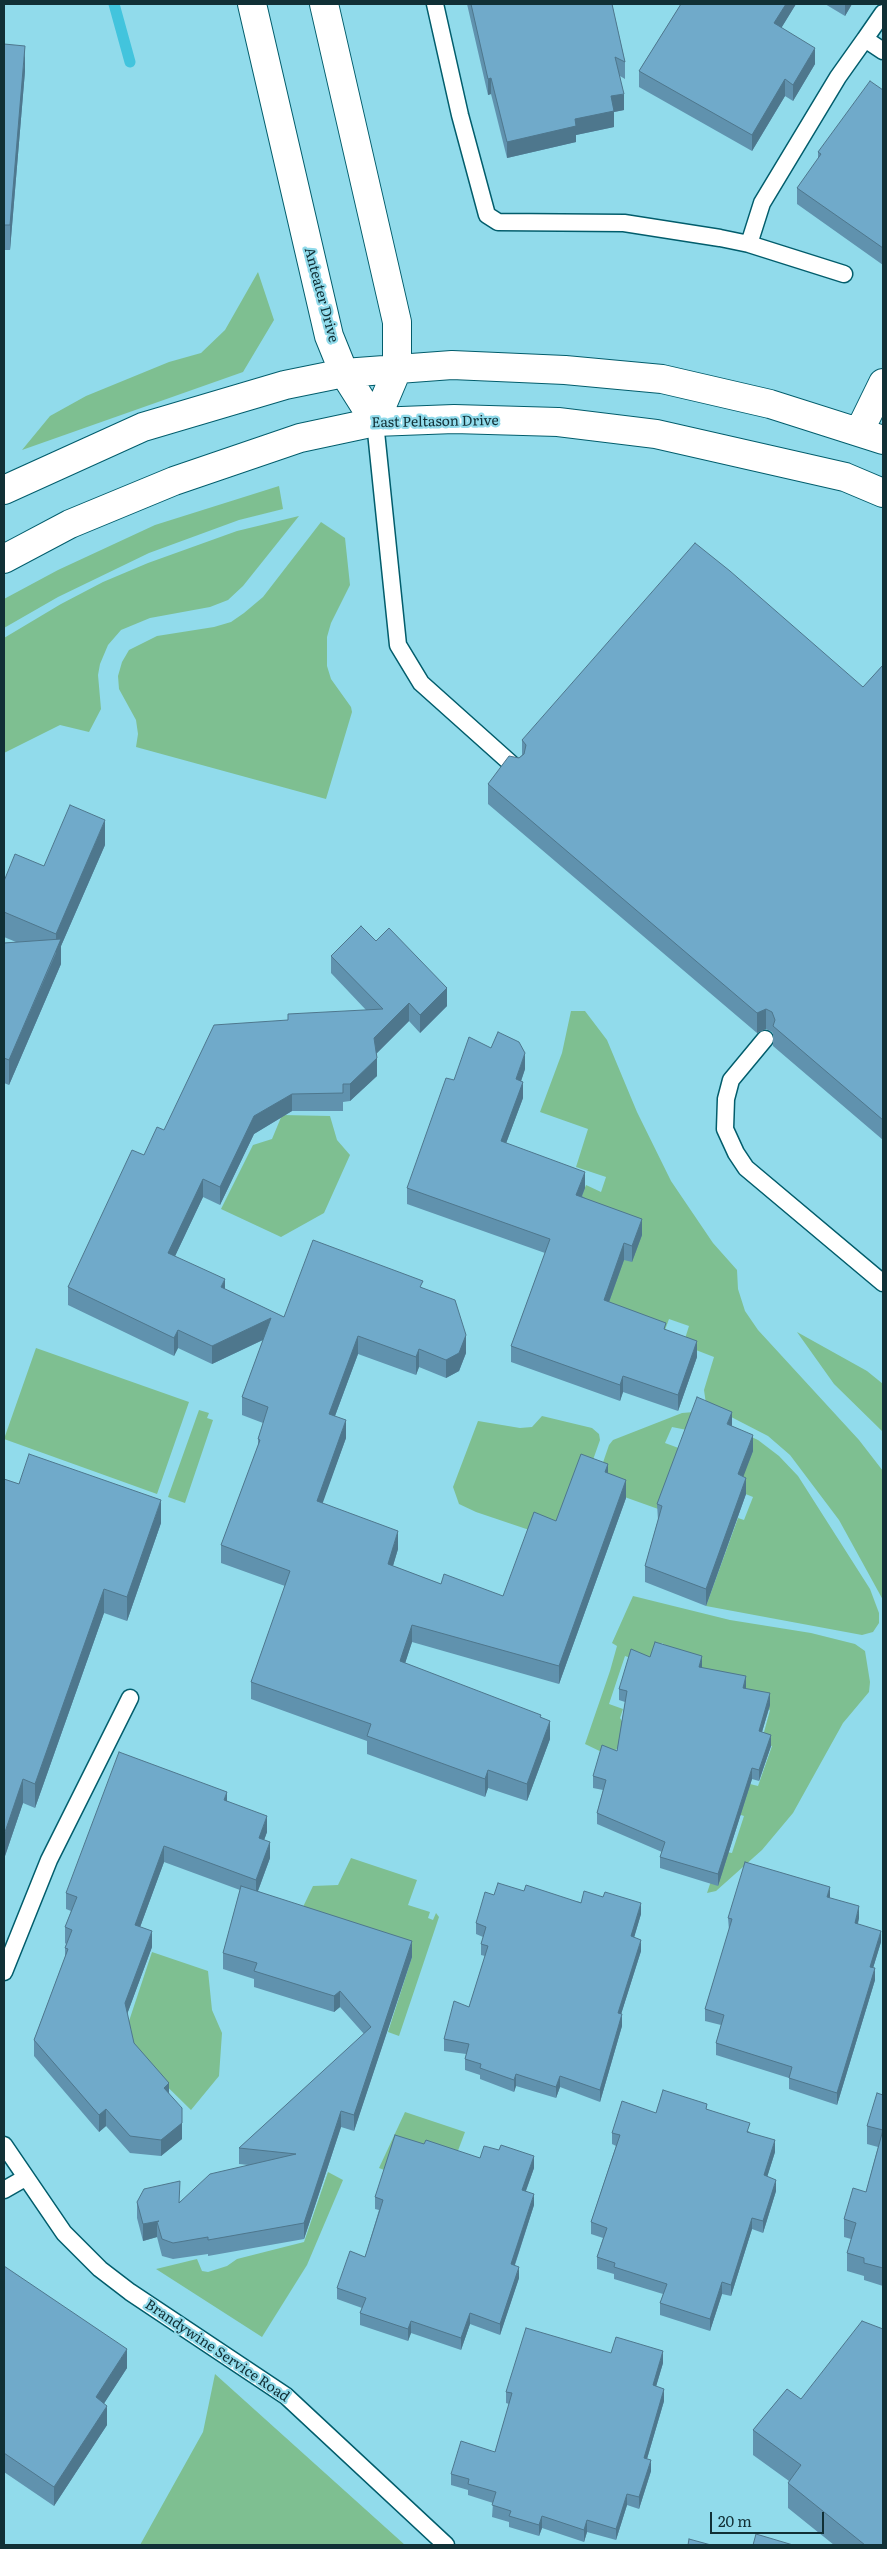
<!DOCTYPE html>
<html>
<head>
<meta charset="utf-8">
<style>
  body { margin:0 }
  #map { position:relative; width:887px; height:2549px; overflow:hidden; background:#91dbeb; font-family:Literata,serif }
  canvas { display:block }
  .frame { position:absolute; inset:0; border:5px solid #113036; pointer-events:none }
  .scale { position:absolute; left:710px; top:2512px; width:114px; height:22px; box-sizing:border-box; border:2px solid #113036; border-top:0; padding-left:6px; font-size:15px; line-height:18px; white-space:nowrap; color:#113036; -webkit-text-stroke:4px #91dbeb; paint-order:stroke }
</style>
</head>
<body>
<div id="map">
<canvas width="887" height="2549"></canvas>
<div class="frame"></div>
<div class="scale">20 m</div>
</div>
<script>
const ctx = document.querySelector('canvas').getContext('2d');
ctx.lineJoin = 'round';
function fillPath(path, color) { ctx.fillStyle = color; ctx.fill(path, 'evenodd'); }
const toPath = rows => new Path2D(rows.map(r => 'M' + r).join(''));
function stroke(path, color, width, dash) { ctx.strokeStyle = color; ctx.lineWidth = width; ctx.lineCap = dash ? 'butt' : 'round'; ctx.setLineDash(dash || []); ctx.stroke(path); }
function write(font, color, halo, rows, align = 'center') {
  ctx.font = font + ' Literata,serif'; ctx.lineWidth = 4.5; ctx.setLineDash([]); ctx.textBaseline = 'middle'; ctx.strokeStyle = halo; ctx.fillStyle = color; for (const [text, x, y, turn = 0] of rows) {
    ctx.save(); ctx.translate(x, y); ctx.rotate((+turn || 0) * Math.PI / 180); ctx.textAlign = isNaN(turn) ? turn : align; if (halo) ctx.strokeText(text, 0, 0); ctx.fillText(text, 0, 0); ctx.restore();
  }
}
fillPath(toPath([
  [258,272,274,320,243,372,22,450,50,416,86,396,169,362,201,353,225,330],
  [279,486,283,509,239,520,149,553,58,597,4,628,4,599,58,570,155,525],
  [299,516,243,586,228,600,210,607,150,618,121,630,108,645,100,664,98,675,101,709,89,732,60,725,4,753,4,638,61,604,103,582,148,563,237,531],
  [321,522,345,538,350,585,331,623,327,637,327,666,331,679,351,707,352,712,326,799,136,747,138,734,136,720,119,689,118,676,122,662,129,650,157,636,214,627,231,622,244,613,263,597],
  [571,1011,585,1011,607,1040,637,1112,671,1181,713,1243,737,1270,738,1289,745,1311,758,1330,859,1440,883,1471,883,1600,839,1520,790,1455,768,1436,706,1404,704,1390,714,1357,683,1345,689,1326,669,1319,662,1338,604,1316,576,1211,586,1185,601,1192,606,1177,576,1167,588,1129,540,1112,562,1053],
  [282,1115,330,1116,337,1140,350,1155,324,1213,281,1237,221,1209,253,1145,272,1139],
  [797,1332,867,1371,883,1384,883,1432,834,1384],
  [36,1348,189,1402,157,1494,4,1439],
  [199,1410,209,1413,207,1418,213,1420,185,1503,168,1497],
  [694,1412,687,1430,672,1427,665,1443,684,1450,661,1510,605,1490,598,1477,609,1445,613,1440,682,1413],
  [542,1416,592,1428,599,1434,600,1440,588,1474,556,1539,476,1512,459,1504,453,1487,478,1421,520,1428,532,1427],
  [732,1428,758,1440,779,1456,798,1476,870,1589,879,1613,879,1623,873,1632,862,1635,706,1606,738,1518,744,1520,753,1497,738,1491],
  [633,1596,730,1620,811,1633,855,1644,865,1651,870,1682,869,1692,843,1723,793,1813,762,1850,716,1891,707,1893,721,1851,732,1853,744,1816,726,1810,734,1780,758,1786,772,1746,761,1743,770,1710,746,1698,662,1643,647,1664,625,1656,609,1704,623,1709,620,1718,627,1729,622,1743,610,1756,585,1744,610,1671,617,1646,612,1643],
  [351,1858,417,1880,408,1905,430,1912,428,1918,433,1920,436,1913,439,1917,399,2036,388,2032,412,1957,303,1907,313,1886,338,1885],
  [152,1952,208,1971,212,2010,222,2033,219,2076,191,2110,130,2050,134,2046,131,2029,127,2027],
  [405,2112,465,2132,456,2156,387,2171,379,2168],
  [328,2172,343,2180,307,2265,262,2337,156,2269,197,2259,202,2271,208,2272,227,2266,237,2259,304,2242],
  [215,2374,405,2545,140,2545,203,2432]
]), '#7ebf91');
stroke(toPath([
  [114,4,130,62]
]), '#42c4dd', 11);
const lane = toPath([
  [435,4,460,115,487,215,498,222,624,223,720,238,749,244,844,274],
  [865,39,883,13],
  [749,244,762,203,838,77,865,39,883,51],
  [375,422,398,645,421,683,516,768],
  [765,1039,731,1080,726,1099,725,1129,736,1153,746,1168,883,1283],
  [4,1972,49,1860,130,1698],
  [4,2145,64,2233,100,2269,130,2292,286,2396,446,2545],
  [4,2190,25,2178]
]);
const secondary = toPath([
  [252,4,329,336,344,373,375,422],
  [324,4,397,322,397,370,375,422],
  [859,432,883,383],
  [4,490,143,427,285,385,344,373,452,365,565,370,662,379,770,404,883,440],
  [4,559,70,524,174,481,300,438,375,422,454,419,558,422,656,434,845,477,883,493]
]);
stroke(lane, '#025d6c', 19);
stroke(secondary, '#025d6c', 30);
stroke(lane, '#fff', 16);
stroke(secondary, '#fff', 28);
fillPath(toPath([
  [467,4,612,4,625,62,625,79,620,76,624,110,614,112,614,127,576,135,576,142,507,158,491,94,488,95],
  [681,4,796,4,781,28,815,64,793,101,785,96,752,151,639,87,639,71],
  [825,4,852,4,845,16],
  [4,44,25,71,10,250,4,250],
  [883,90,883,265,797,204,797,188,818,159,818,152],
  [883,665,883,1140,773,1046,773,1034,772,1032,766,1029,757,1033,488,804,488,784,522,755,522,740,863,687],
  [105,845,61,946,61,964,9,1085,4,1083,4,943,16,942,4,937,4,881,44,866],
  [376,941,447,1006,420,1033,409,1021,376,1054,377,1076,350,1101,343,1102,343,1111,292,1111,254,1134,220,1205,203,1197,175,1256,225,1289,284,1317,423,1288,466,1353,459,1371,446,1378,419,1367,416,1375,358,1354,335,1416,346,1438,322,1503,398,1549,393,1566,441,1584,503,1596,556,1521,608,1473,626,1498,559,1684,412,1642,405,1663,541,1718,550,1739,527,1801,488,1788,485,1797,367,1754,367,1741,251,1699,251,1682,285,1586,221,1563,221,1545,258,1446,258,1439,263,1423,242,1415,242,1397,263,1340,212,1364,178,1348,174,1356,68,1305,68,1287,144,1155,164,1130,288,1020,366,1010,331,973,331,956],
  [525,1069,521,1081,523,1098,506,1143,585,1188,582,1196,642,1235,632,1262,624,1260,609,1302,666,1330,697,1357,678,1411,623,1392,620,1401,511,1362,511,1346,545,1253,407,1204,407,1188,454,1080],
  [732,1426,753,1451,743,1476,746,1494,706,1606,645,1582,645,1566,658,1520,657,1504],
  [4,1479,19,1484,161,1523,127,1621,104,1613,35,1808,23,1803,5,1856,4,1855],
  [650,1657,702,1668,745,1689,770,1705,762,1732,771,1746,759,1781,752,1779,718,1886,660,1868,660,1857,662,1852,597,1824,597,1813,603,1790,593,1788,593,1776,617,1751,625,1702,619,1700,619,1689],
  [227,1801,267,1832,264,1840,270,1858,258,1891,412,1957,354,2131,341,2127,304,2239,208,2256,208,2254,173,2259,162,2256,157,2237,143,2241,137,2218,137,2202,179,2202,248,2165,239,2164,239,2148,364,2034,340,2007,334,2012,254,1987,254,1979,223,1969,223,1953,240,1890,164,1862,140,1927,152,1947,127,2014,134,2043,169,2093,182,2124,182,2139,161,2156,130,2153,106,2126,99,2132,34,2056,34,2040,65,1957,65,1948,66,1944,65,1943,65,1927,71,1911,66,1909,66,1893],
  [524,1891,641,1914,634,1937,641,1951,621,2014,622,2026,600,2102,560,2087,556,2098,516,2086,514,2092,480,2079,480,2075,465,2070,465,2059,466,2054,444,2051,444,2039,469,2007,485,1956,481,1955,481,1944,483,1937,476,1934,476,1923,494,1895],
  [830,1898,859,1918,858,1924,881,1942,873,1968,875,1980,837,2105,789,2089,789,2078,716,2055,716,2043,721,2025,705,2021,705,2009,729,1930,728,1918],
  [883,2095,883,2286,864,2280,864,2276,847,2271,847,2253,851,2239,844,2237,844,2219,866,2192,878,2147,867,2144,867,2126],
  [707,2109,750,2132,775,2152,767,2177,776,2191,763,2233,752,2229,731,2296,722,2294,710,2331,660,2315,660,2303,663,2294,614,2279,614,2274,597,2269,597,2257,603,2238,591,2234,591,2222,616,2146,612,2144,612,2133,656,2113],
  [424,2144,480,2158,534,2168,526,2191,534,2205,515,2265,519,2278,500,2335,470,2324,461,2350,411,2333,408,2341,360,2325,360,2313,362,2308,337,2299,337,2288,365,2257,379,2210,375,2209,375,2197],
  [4,2266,127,2368,104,2403,107,2425,54,2506,4,2472],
  [611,2353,663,2363,656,2386,664,2401,647,2459,651,2471,639,2509,627,2505,616,2540,587,2532,584,2542,542,2528,539,2536,509,2527,509,2522,492,2517,493,2503,468,2495,468,2490,451,2485,451,2474,495,2452,509,2404,506,2403,506,2392],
  [787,2389,883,2545,834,2545,788,2508,788,2483,789,2481,753,2455,753,2430]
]), '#6092ae');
fillPath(toPath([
  [786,4,796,4,774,40,774,23],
  [845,4,852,4,845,16],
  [25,46,25,71,10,250,10,225],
  [815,48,815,64,793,101,793,85],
  [491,78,491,94,488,95,488,79],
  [785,79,785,96,752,151,752,135],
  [624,94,624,110,614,112,614,127,576,135,576,142,507,158,507,142,611,96],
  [105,820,105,845,61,946,61,964,9,1085,9,1060,56,953,56,934],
  [447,988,447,1006,420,1033,420,1015],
  [409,1003,409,1021,374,1056,374,1038],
  [766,1009,766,1029,757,1033,757,1013],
  [525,1053,525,1069,516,1096,516,1079],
  [377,1058,377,1076,350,1101,350,1084],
  [523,1082,523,1098,501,1157,501,1141],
  [292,1094,292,1111,254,1134,220,1205,220,1187,254,1116],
  [585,1172,585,1188,576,1211,576,1195],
  [203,1179,203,1197,168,1271,168,1253],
  [642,1219,642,1235,632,1262,632,1246],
  [624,1243,624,1260,604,1316,604,1300],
  [225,1279,225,1297,221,1287],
  [271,1318,271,1336,212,1364,212,1346],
  [178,1330,178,1348,174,1356,174,1338],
  [466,1335,466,1353,459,1371,446,1378,446,1360],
  [358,1336,358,1354,329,1432,329,1414],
  [697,1341,697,1357,678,1411,678,1395],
  [419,1349,419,1367,416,1375,416,1357],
  [623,1376,623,1392,620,1401,620,1385],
  [732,1412,732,1428,727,1424],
  [346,1420,346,1438,317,1519,317,1501],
  [753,1435,753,1451,738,1491,738,1474],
  [608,1464,608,1482,605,1472],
  [746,1478,746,1494,706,1606,706,1589],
  [626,1480,626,1498,559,1684,559,1666],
  [161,1500,161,1523,127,1621,127,1597],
  [398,1531,398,1549,388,1582,388,1564],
  [104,1589,104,1613,35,1808,35,1784],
  [412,1625,412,1642,400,1679,400,1661],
  [702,1656,702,1667,699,1679,699,1667],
  [746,1676,746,1688,743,1700,743,1688],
  [770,1693,770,1705,759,1742,759,1731],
  [550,1721,550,1739,527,1801,527,1784],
  [771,1735,771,1746,759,1781,759,1770],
  [752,1768,752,1779,718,1886,718,1874],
  [488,1770,488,1788,485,1797,485,1779],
  [23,1779,23,1803,5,1856,5,1832],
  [227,1792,227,1808,224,1800],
  [267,1816,267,1832,259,1854,259,1838],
  [270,1842,270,1858,256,1896,256,1880],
  [164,1846,164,1862,135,1941,135,1925],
  [830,1887,830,1898,827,1897],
  [641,1903,641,1914,631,1948,631,1936],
  [859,1906,859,1918,855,1934,855,1923],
  [152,1931,152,1947,125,2020,125,2003],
  [881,1931,881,1942,870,1978,870,1967],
  [641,1940,641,1951,618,2024,618,2013],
  [412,1941,412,1957,354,2131,354,2115],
  [875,1968,875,1980,837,2105,837,2093],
  [340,1991,340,2007,334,2012,334,1996],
  [622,2014,622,2026,600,2102,600,2090],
  [516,2074,516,2086,514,2092,514,2080],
  [560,2076,560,2087,556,2098,556,2087],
  [169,2083,169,2099,164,2088],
  [182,2108,182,2139,161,2156,161,2140],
  [106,2109,106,2126,99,2132,99,2115],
  [341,2111,341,2127,304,2239,304,2223],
  [775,2140,775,2152,764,2187,764,2175],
  [534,2156,534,2168,522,2201,522,2190],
  [776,2180,776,2191,763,2233,763,2221],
  [534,2194,534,2205,511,2276,511,2264],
  [752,2218,752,2229,731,2296,731,2285],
  [159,2221,157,2222,157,2237,143,2241,143,2224],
  [519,2267,519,2278,500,2335,500,2324],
  [722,2282,722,2294,710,2331,710,2319],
  [470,2313,470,2324,461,2350,461,2338],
  [411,2321,411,2333,408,2341,408,2329],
  [127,2349,127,2368,96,2416,96,2397],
  [663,2351,663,2363,653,2397,653,2385],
  [664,2389,664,2401,644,2469,644,2458],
  [107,2406,107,2425,54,2506,54,2487],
  [651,2460,651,2471,639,2509,639,2497],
  [627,2494,627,2505,616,2540,616,2529],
  [542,2516,542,2528,539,2536,539,2525],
  [587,2520,587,2532,584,2542,584,2530]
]), '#4e778d');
const building = toPath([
  [471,4,612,4,625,62,615,57,624,94,611,96,614,111,575,119,576,126,507,142,491,78,488,79,471,4],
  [681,4,786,4,774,23,815,48,793,85,785,79,752,135,639,71,681,4],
  [4,44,25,46,10,225,4,225,4,44],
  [870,81,883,90,883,248,797,188,821,154,818,152,870,81],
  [695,543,730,571,863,687,883,665,883,1120,773,1026,775,1020,772,1012,766,1009,757,1013,488,784,509,756,519,758,524,754,526,745,522,740,695,543],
  [70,805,105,820,56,934,4,912,4,881,15,854,44,866,70,805],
  [361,926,376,941,389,928,447,988,420,1015,409,1003,374,1038,377,1058,350,1084,343,1084,343,1093,292,1094,254,1116,220,1187,203,1179,168,1253,225,1279,221,1287,284,1317,313,1240,423,1281,420,1287,455,1300,466,1335,459,1353,446,1360,419,1349,416,1357,358,1336,329,1414,346,1420,317,1501,398,1531,388,1564,441,1584,444,1574,503,1596,534,1512,556,1521,581,1454,608,1464,605,1472,626,1480,559,1666,412,1625,400,1661,541,1715,540,1717,550,1721,527,1784,488,1770,485,1779,367,1736,371,1724,251,1682,290,1571,221,1545,260,1440,258,1439,268,1407,242,1397,271,1318,212,1346,178,1330,174,1338,68,1287,132,1150,144,1155,157,1127,164,1130,214,1025,288,1020,288,1014,383,1009,331,956,361,926],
  [61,939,9,1060,4,1058,4,943,61,939],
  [498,1032,519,1042,525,1053,516,1079,523,1082,501,1141,585,1172,576,1195,642,1219,632,1246,624,1243,604,1300,666,1323,664,1329,697,1341,678,1395,623,1376,620,1385,511,1346,550,1239,407,1188,446,1078,454,1080,469,1037,491,1048,498,1032],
  [697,1397,732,1412,727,1424,753,1435,738,1474,746,1478,706,1589,645,1566,662,1506,657,1504,697,1397],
  [29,1454,161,1500,127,1597,104,1589,35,1784,23,1779,5,1832,4,1832,4,1479,19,1484,29,1454],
  [655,1642,702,1656,699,1667,746,1676,743,1688,770,1693,759,1731,771,1735,759,1770,752,1768,718,1874,660,1857,665,1842,597,1813,606,1780,593,1776,602,1745,617,1751,627,1691,619,1689,631,1649,650,1657,655,1642],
  [119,1752,227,1792,224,1800,267,1816,259,1838,270,1842,256,1880,164,1846,135,1925,152,1931,125,2003,134,2043,169,2083,164,2088,182,2108,182,2123,161,2140,130,2136,106,2109,99,2115,34,2040,68,1949,65,1948,72,1930,65,1927,77,1897,66,1893,119,1752],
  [745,1862,830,1887,827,1897,859,1906,855,1923,881,1931,870,1967,875,1968,837,2093,789,2078,792,2067,716,2043,724,2015,705,2009,732,1919,728,1918,745,1862],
  [498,1883,524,1891,526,1885,581,1903,584,1891,603,1897,605,1892,641,1903,631,1936,641,1940,618,2013,622,2014,600,2090,560,2076,556,2087,516,2074,514,2080,480,2068,481,2064,465,2059,469,2044,444,2039,454,2001,469,2007,488,1946,481,1944,486,1927,476,1923,485,1892,494,1895,498,1883],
  [241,1886,412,1941,354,2115,341,2111,304,2223,208,2240,208,2237,173,2243,162,2239,157,2222,159,2221,143,2224,137,2202,144,2189,180,2181,179,2203,210,2174,296,2154,239,2148,371,2027,340,1991,334,1996,254,1971,257,1963,223,1953,241,1886],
  [663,2090,707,2104,706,2109,750,2123,747,2132,775,2140,764,2175,776,2180,763,2221,752,2218,731,2285,722,2282,710,2319,660,2303,667,2284,614,2267,615,2263,597,2257,607,2228,591,2222,620,2135,612,2133,622,2101,656,2113,663,2090],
  [877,2093,883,2095,883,2268,864,2263,864,2258,847,2253,856,2223,844,2219,853,2188,866,2192,883,2130,867,2126,877,2093],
  [395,2135,424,2144,426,2140,480,2158,484,2146,499,2150,501,2145,534,2156,522,2190,534,2194,511,2264,519,2267,500,2324,470,2313,461,2338,411,2321,408,2329,360,2313,366,2298,337,2288,350,2251,365,2257,383,2200,375,2197,395,2135],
  [4,2266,127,2349,96,2397,107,2406,54,2487,4,2453,4,2266],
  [862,2321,883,2329,883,2545,865,2545,788,2483,801,2465,753,2430,787,2389,801,2399,862,2321],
  [526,2328,611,2353,616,2337,663,2351,653,2385,664,2389,644,2458,651,2460,639,2497,627,2494,616,2529,587,2520,584,2530,542,2516,539,2525,509,2516,511,2511,492,2505,496,2492,468,2484,469,2479,451,2474,461,2441,495,2452,512,2393,506,2392,526,2328],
  [756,2534,793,2545,753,2545,756,2534],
  [689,2539,711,2545,688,2545,689,2539]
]);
fillPath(building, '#70aaca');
stroke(building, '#4e778d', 1);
write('14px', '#113036', '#91dbeb', [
  ["Anteater Drive",321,295,75],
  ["East Peltason Drive",435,422,-1],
  ["Brandywine Service Road",217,2351,34]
]);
</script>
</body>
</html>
